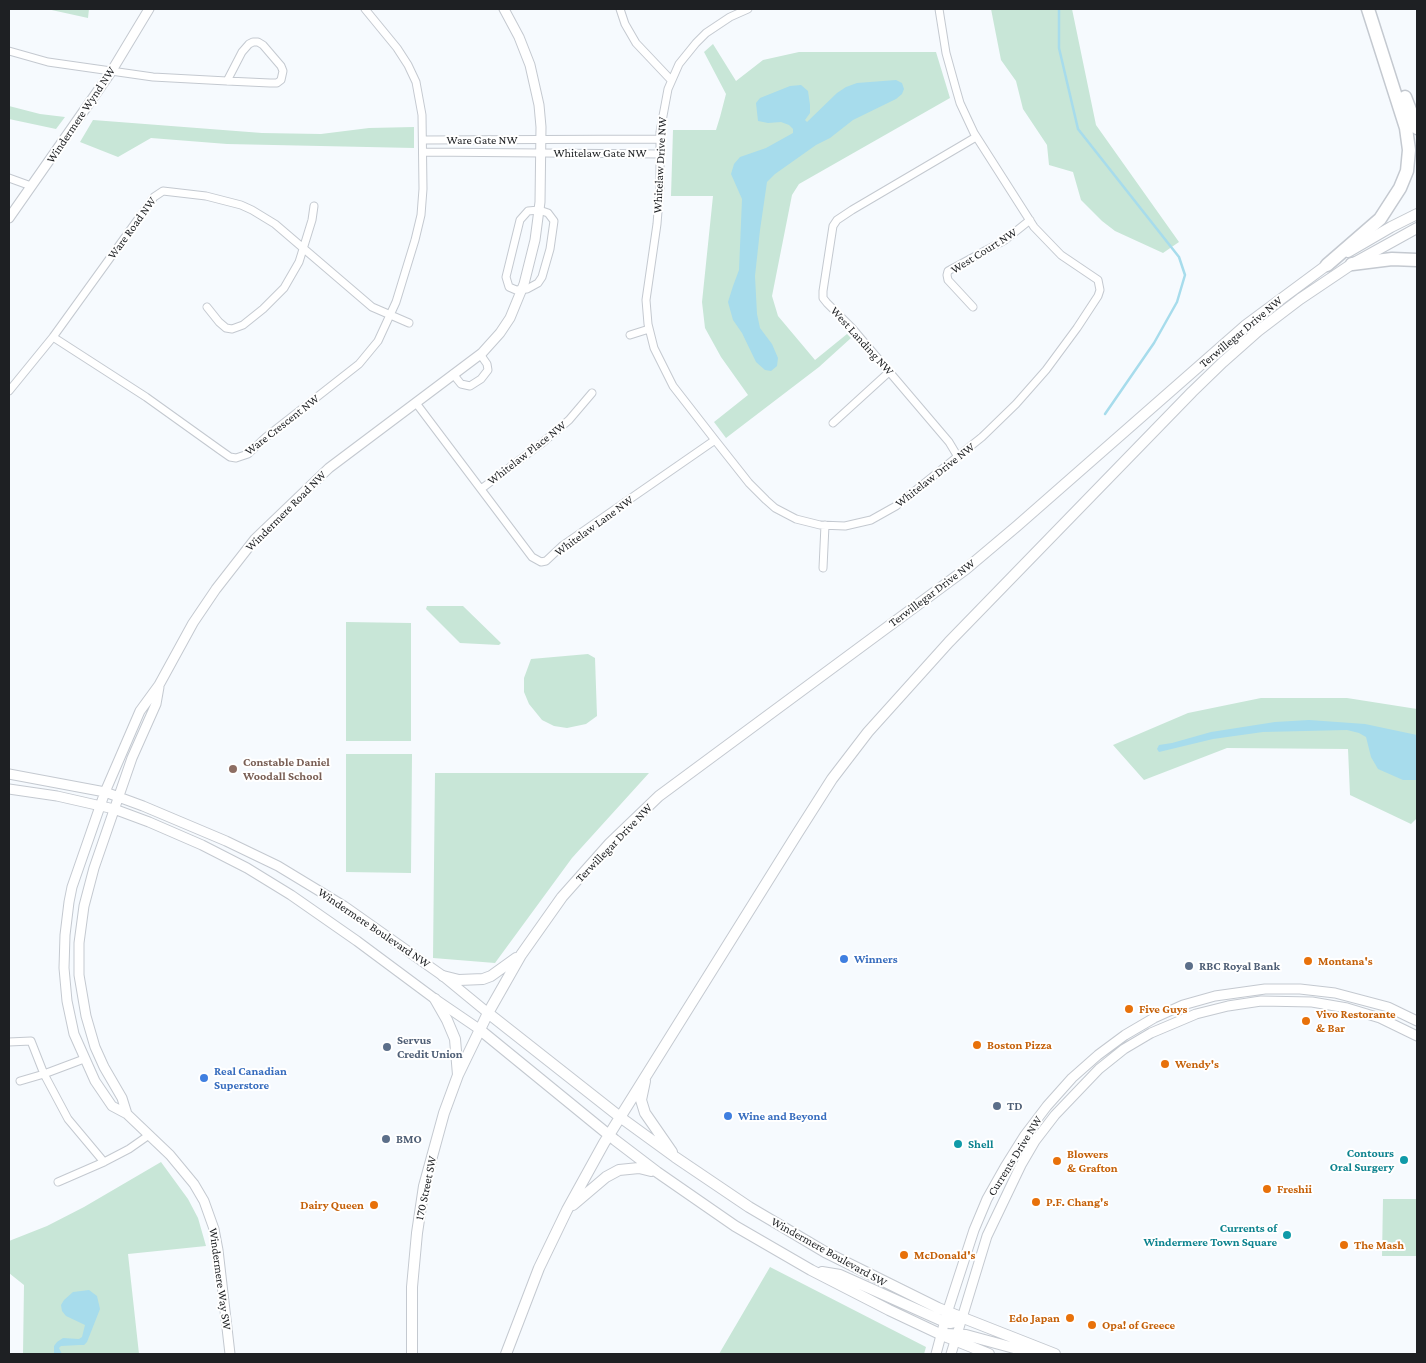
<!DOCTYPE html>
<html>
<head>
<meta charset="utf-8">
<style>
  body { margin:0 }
  #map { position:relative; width:1426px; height:1363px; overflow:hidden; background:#f6fafe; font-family:"Crimson Pro",serif }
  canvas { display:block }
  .frame { position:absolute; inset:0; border:10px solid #1e2023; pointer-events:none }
</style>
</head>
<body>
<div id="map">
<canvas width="1426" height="1363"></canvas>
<div class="frame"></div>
</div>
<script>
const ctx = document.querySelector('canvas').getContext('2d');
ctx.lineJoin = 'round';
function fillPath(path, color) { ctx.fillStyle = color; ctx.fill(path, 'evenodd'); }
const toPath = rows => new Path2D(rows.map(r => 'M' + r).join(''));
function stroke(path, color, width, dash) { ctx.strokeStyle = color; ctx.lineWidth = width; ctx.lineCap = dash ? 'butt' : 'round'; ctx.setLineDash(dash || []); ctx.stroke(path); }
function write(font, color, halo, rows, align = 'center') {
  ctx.font = font + ' "Crimson Pro",serif'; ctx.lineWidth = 4; ctx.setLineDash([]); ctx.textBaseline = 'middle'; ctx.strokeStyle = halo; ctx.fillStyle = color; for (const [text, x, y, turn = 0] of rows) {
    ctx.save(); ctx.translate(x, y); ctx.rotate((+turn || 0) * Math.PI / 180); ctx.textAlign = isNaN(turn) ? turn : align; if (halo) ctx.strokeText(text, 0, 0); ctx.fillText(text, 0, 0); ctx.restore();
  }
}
fillPath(toPath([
  [47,9,89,9,88,18],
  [991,9,1072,9,1096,125,1179,242,1163,253,1115,231,1102,221,1081,200,1073,172,1049,165,1047,145,1023,109,1016,81,1001,60],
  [713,44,736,81,763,60,799,52,936,52,950,98,799,184,792,195,772,296,778,316,815,360,847,334,851,338,819,367,726,438,714,422,748,395,721,357,705,328,702,302,713,196,671,196,673,130,716,130,720,117,726,94,704,52],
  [9,106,40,114,65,117,56,129,9,119],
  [93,120,262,133,321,134,369,128,414,127,414,148,227,144,151,138,118,157,80,142],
  [427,606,463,606,501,643,499,645,460,643,426,609],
  [346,622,411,623,411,741,346,741],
  [588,654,595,658,597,716,586,724,567,728,554,726,542,720,529,704,524,692,524,678,531,659],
  [1261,698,1347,698,1417,709,1417,818,1411,824,1350,795,1348,749,1227,748,1144,780,1113,745,1188,713],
  [346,754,412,754,411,873,346,872],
  [435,773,649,773,572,858,495,963,433,958],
  [161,1162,188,1199,198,1218,206,1246,128,1254,139,1354,23,1354,24,1285,9,1273,9,1241,47,1226,84,1207],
  [1383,1199,1417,1199,1417,1256,1382,1256],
  [770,1267,926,1347,924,1354,719,1354]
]), '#c8e6d7');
fillPath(toPath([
  [896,80,902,83,904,89,902,94,896,99,853,120,830,138,816,145,775,174,767,182,760,230,755,276,757,314,760,328,772,344,778,358,777,366,771,371,765,370,756,362,742,333,733,320,728,302,733,286,739,270,742,199,731,174,734,164,740,157,766,148,793,133,793,129,789,125,781,122,768,123,758,121,756,103,760,98,790,86,801,85,808,91,810,105,810,113,805,120,807,122,837,93,846,87,857,83],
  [1309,720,1365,724,1417,735,1417,780,1403,780,1378,769,1371,757,1366,737,1359,733,1347,730,1263,732,1213,739,1159,752,1157,749,1159,745,1172,743,1211,732,1275,722],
  [89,1290,97,1296,100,1309,87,1342,84,1345,80,1345,61,1346,59,1348,62,1354,54,1354,54,1346,57,1342,63,1338,79,1339,82,1337,85,1325,66,1316,62,1311,61,1305,64,1300,73,1292]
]), '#a7dcec');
stroke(toPath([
  [1059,9,1059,48,1078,129,1179,257,1185,275,1177,302,1154,343,1105,414]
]), '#a7dcec', 2.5);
const minor = toPath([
  [620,9,625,24,636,43,671,80],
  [748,9,730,17,706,33,696,43,679,64,668,89,660,132,660,186,657,224,646,300,648,324,654,348,673,386,715,440,749,483,766,500,775,508,796,519,820,525,845,526,871,520,896,506,982,437,1016,404,1046,370,1077,328,1098,296,1100,290,1098,280,1061,255,1034,227,974,133,960,103,956,89,946,53,939,9],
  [9,51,48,62,153,77,227,81,270,83,277,83,281,80,283,71,281,66,263,45,258,42,253,42,249,44,242,52,227,81],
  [423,140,660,139],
  [423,152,660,154],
  [9,178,31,186],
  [539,210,548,213,554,221,550,249,542,277,538,283,527,289,516,290,509,287,506,277,520,220,528,211,539,210],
  [207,307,219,322,226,328,232,329,243,325,263,309,284,288,299,262,312,220,314,206],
  [973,307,948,280,947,275,948,271,1005,240,1030,220],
  [630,335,649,329],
  [53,337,146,397,220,450,230,457,236,458,248,454,266,437,359,364,378,341,396,302,415,240,421,215,423,189,422,115,416,82,408,65,397,48,365,9],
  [453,374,461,384,470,386,481,379,488,370,487,364,480,354],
  [9,391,53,337,154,197,163,191,206,196,241,205,252,210,275,224,372,307,409,323],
  [416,403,532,557,541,562,546,561,562,546,715,440],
  [833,423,889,372],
  [958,457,949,442,852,328,827,303,823,298,823,291,833,226,837,220,852,210,976,137],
  [481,489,542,443,569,420,592,393],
  [823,568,825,525],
  [9,1042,31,1041,44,1074,68,1119,104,1162],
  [20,1081,44,1074,84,1059],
  [58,1182,104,1162,129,1149,149,1135]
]);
const tertiary = toPath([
  [9,218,111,72,149,9],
  [9,774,105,792,143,806,226,841,278,866,344,906,443,976,488,1013],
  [9,789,57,796,114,809,149,822,202,845,247,868,291,895,357,941,435,999,479,1029],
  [127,1114,122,1098,104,1067,95,1047,86,1016,79,975,79,943,84,906,94,868,132,758,156,704,159,687],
  [230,1354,218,1250,214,1229,204,1201,194,1184,170,1155,127,1114,112,1106,95,1081,74,1034,67,1001,64,968,65,935,69,902,72,887,105,792,140,711,159,685,193,623,216,589,255,539,329,468,482,353,500,333,510,318,524,284,535,240,540,202,541,127,539,105,530,65,519,37,504,9],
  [936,1354,947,1313,974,1230,987,1199,1005,1167,1025,1135,1047,1106,1072,1078,1098,1055,1125,1035,1154,1018,1183,1005,1215,996,1265,989,1300,989,1335,993,1388,1007,1417,1021],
  [951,1354,987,1236,1021,1165,1035,1141,1055,1115,1099,1069,1124,1049,1151,1033,1196,1014,1228,1006,1261,1001,1312,1002,1347,1008,1380,1018,1417,1036]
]);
const secondary = toPath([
  [1348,252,1391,227,1417,214],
  [443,976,459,980,483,979,491,976,516,958],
  [435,999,447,1020,455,1039,458,1075],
  [488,1013,620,1117,675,1157,749,1207,788,1230,825,1252,938,1308,1055,1354],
  [479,1029,615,1140,657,1172,735,1226,811,1270,889,1310,942,1335,989,1354],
  [645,1081,641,1100,645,1113,672,1152],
  [573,1205,606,1177,619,1170,639,1168,651,1171],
  [822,1272,840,1275,945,1322,950,1323,959,1321,961,1318],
  [945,1334,966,1335,1036,1354],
  [412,1354,412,1287,417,1233,424,1186,444,1113,458,1075,488,1013,521,955,562,897,610,843,659,796,966,569,1017,526,1246,325,1331,262],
  [506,1354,539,1268,567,1210,604,1143,797,834,832,779,868,732,949,642,1192,392,1223,362,1258,331,1300,299,1352,264,1417,228]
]);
const motorway = toPath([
  [1405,97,1417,128],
  [1352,264,1392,259,1417,260],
  [1327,265,1380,219,1400,188,1407,171,1409,150,1406,128,1368,9]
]);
stroke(minor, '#c4c9d0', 9);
stroke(tertiary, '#c4c9d0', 11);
stroke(secondary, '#c4c9d0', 12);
stroke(motorway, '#c4c9d0', 15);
stroke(minor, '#fff', 7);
stroke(tertiary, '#fff', 9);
stroke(secondary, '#fff', 10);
stroke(motorway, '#fff', 12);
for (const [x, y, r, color] of [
  [233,769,5,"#8d6e63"],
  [844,959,5,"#3f7fe0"],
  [1308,961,5,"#e8710a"],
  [1189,966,5,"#5c6f8a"],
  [1129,1009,5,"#e8710a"],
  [1306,1021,5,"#e8710a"],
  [977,1045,5,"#e8710a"],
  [387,1047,5,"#5c6f8a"],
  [1165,1064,5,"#e8710a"],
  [204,1078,5,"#3f7fe0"],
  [997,1106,5,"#5c6f8a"],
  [728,1116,5,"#3f7fe0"],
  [386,1139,5,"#5c6f8a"],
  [958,1144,5,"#0f9aa8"],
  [1404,1160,5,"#0f9aa8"],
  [1057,1161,5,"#e8710a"],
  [1267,1189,5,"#e8710a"],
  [1036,1202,5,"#e8710a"],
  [374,1205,5,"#e8710a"],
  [1287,1235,5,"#0f9aa8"],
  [1344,1245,5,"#e8710a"],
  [904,1255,5,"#e8710a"],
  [1070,1318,5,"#e8710a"],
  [1092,1325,5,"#e8710a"]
]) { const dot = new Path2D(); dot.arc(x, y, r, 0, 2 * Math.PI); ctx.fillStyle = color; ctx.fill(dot); stroke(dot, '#fff', 2); }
write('12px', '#1e2023', '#fff', [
  ["Windermere Wynd NW",81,115,-56],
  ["Ware Gate NW",482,140],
  ["Whitelaw Gate NW",600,153],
  ["Whitelaw Drive NW",660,165,-87],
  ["Ware Road NW",132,228,-54],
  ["West Court NW",984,251,-32],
  ["Terwillegar Drive NW",1241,332,-40],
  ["West Landing NW",862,341,48],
  ["Ware Crescent NW",282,425,-38],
  ["Whitelaw Place NW",527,453,-38],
  ["Whitelaw Drive NW",935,475,-38],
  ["Windermere Road NW",286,511,-45],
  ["Whitelaw Lane NW",594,526,-36],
  ["Terwillegar Drive NW",932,593,-37],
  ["Terwillegar Drive NW",614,843,-46],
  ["Windermere Boulevard NW",374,928,34],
  ["Currents Drive NW",1015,1156,-58],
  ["170 Street SW",426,1188,-78],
  ["Windermere Boulevard SW",829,1252,29],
  ["Windermere Way SW",220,1279,82]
]);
write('bold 12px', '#785e54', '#fff', [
  ["Constable Daniel",243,762],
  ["Woodall School",243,776]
], 'left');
write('bold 12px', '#366cbe', '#fff', [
  ["Winners",854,959],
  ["Real Canadian",214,1071],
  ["Superstore",214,1085],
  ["Wine and Beyond",738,1116]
], 'left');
write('bold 12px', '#c56008', '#fff', [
  ["Montana's",1318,961],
  ["Five Guys",1139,1009],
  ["Vivo Restorante",1316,1014],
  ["& Bar",1316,1028],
  ["Boston Pizza",987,1045],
  ["Wendy's",1175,1064],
  ["Blowers",1067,1154],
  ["& Grafton",1067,1168],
  ["Freshii",1277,1189],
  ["P.F. Chang's",1046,1202],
  ["Dairy Queen",364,1205,"right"],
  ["The Mash",1354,1245],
  ["McDonald's",914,1255],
  ["Edo Japan",1060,1318,"right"],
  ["Opa! of Greece",1102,1325]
], 'left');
write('bold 12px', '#4e5e75', '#fff', [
  ["RBC Royal Bank",1199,966],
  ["Servus",397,1040],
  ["Credit Union",397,1054],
  ["TD",1007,1106],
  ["BMO",396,1139]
], 'left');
write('bold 12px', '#0d838f', '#fff', [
  ["Shell",968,1144,"left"],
  ["Contours",1394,1153],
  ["Oral Surgery",1394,1167],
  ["Currents of",1277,1228],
  ["Windermere Town Square",1277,1242]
], 'right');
</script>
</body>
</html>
